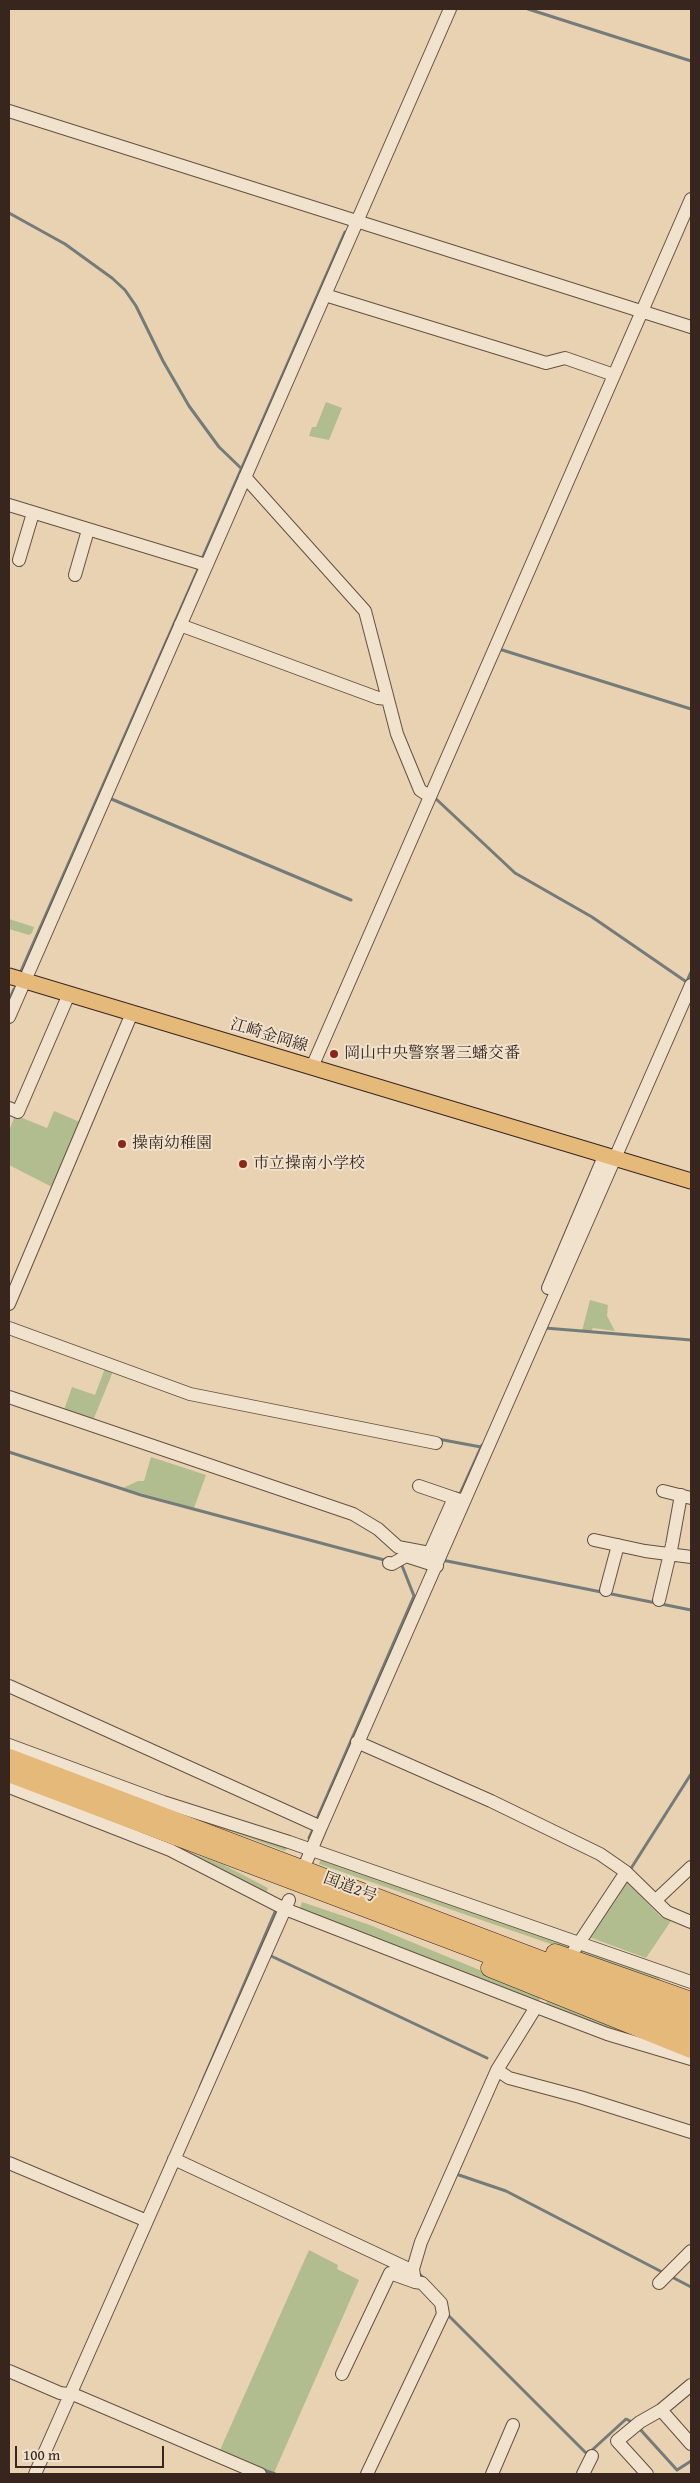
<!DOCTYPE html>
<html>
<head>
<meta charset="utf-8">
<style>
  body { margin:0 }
  #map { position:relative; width:700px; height:2483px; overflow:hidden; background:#e8d2b2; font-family:"Gentium Book Plus",serif }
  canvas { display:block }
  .frame { position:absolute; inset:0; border:10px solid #38261e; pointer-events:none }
  .scale { position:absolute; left:15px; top:2446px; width:149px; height:22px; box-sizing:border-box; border:2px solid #38261e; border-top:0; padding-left:6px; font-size:15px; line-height:18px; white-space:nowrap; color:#38261e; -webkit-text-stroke:4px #f0e2cd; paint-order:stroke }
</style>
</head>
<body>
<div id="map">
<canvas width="700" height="2483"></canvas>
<div class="frame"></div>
<div class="scale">100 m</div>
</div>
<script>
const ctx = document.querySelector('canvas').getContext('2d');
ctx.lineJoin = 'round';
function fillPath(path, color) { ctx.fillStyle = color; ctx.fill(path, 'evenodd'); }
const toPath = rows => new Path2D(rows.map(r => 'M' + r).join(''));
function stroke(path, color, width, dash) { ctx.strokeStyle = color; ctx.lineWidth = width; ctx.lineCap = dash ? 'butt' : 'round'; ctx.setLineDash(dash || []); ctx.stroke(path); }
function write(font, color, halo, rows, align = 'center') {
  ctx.font = font + ' "Gentium Book Plus","Noto Serif JP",serif'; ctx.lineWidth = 4; ctx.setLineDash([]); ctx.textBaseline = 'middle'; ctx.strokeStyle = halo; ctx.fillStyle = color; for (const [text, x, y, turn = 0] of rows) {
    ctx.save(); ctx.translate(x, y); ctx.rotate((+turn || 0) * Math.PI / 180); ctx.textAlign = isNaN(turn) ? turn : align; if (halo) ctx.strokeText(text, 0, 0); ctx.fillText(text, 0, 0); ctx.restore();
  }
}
fillPath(toPath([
  [326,402,342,408,329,440,309,436,312,427,316,427],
  [9,919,34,927,32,933,29,935,9,929],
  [54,1111,80,1122,52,1187,9,1165,9,1131,15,1115,47,1128],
  [590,1300,608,1305,607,1316,615,1331,593,1328,591,1331,582,1331],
  [105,1368,111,1370,112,1374,92,1423,63,1413,72,1387,95,1395],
  [151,1457,206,1475,194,1508,123,1488,138,1481,144,1481],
  [192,1817,288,1845,285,1851],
  [175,1847,224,1865,268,1888,265,1896],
  [322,1856,572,1944,571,1951,319,1864],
  [625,1880,660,1916,671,1921,646,1958,589,1937],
  [302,1902,370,1925,543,1996,535,2004,299,1911],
  [581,1948,659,1977,661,1984,576,1952],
  [548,1996,657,2042,614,2032,548,2006,546,2004],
  [309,2250,338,2265,337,2269,359,2280,274,2473,220,2450]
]), '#b2bd8f');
stroke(toPath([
  [528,9,691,61],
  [9,213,65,244,112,278,125,290,136,306,163,361,189,406,219,447,245,472],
  [201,561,345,232],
  [499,649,691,709],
  [434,797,515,873,592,917,688,983],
  [109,798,351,900],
  [21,971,199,567],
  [686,983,691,972],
  [9,1000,14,989],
  [545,1328,691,1340],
  [438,1439,481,1447],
  [9,1452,141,1495,388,1561],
  [459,1496,482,1445],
  [442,1560,691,1610],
  [316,1821,414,1596,401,1563],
  [309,1838,314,1827],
  [630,1870,691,1774],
  [269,1955,487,2058],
  [200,2087,275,1912],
  [456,2174,506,2191,664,2273],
  [417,2272,427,2281],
  [670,2276,691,2287],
  [447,2314,586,2453,591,2451,626,2419,634,2423],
  [638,2427,677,2470,691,2461],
  [261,2469,275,2474]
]), '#747c7a', 3);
const minor = toPath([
  [9,111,691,327],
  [325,295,546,363,565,358,614,375],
  [245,477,365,611,397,734,420,790,429,796],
  [9,505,206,565],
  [19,560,33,513],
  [75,575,88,530],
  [180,625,378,698,387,699],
  [9,1017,450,9],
  [312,1067,691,199],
  [9,1108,18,1112,69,994],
  [548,1288,605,1154],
  [9,1304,132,1013],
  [9,1328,190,1394,436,1443],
  [9,1397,353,1514,378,1529,398,1547,440,1555],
  [419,1486,454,1498],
  [663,1491,691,1498],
  [594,1540,645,1551,691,1557],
  [430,1552,454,1498,463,1501],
  [389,1563,392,1564,406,1556,437,1566],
  [606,1590,618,1545],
  [659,1600,672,1545,681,1495],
  [9,1686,321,1827,691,985],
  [357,1742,491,1801,600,1854,626,1872,667,1912,691,1922],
  [9,1745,163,1802,289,1842,691,1982],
  [9,1787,170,1850,285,1909,539,2008,607,2034,691,2059],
  [307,1860,321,1827],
  [656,1900,691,1867],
  [573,1952,626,1872],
  [497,2070,509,2078,580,2097,691,2132],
  [174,2159,409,2269,413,2269],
  [9,2163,147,2221],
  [659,2283,691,2251],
  [9,2371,60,2393,75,2395,260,2474],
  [342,2374,390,2273,415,2282],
  [661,2410,691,2444],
  [35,2474,289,1900],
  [367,2474,443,2314,441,2303,422,2283,415,2282,413,2269,421,2242,497,2070,536,2007],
  [492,2474,513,2425],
  [583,2474,592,2456],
  [647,2474,617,2441,640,2422,661,2410,691,2385]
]);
const major = toPath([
  [9,976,691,1181]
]);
const highway = toPath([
  [9,1758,691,2017],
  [9,1773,691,2031],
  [555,1953,691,2001],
  [490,1968,691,2049]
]);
stroke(minor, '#645143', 14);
stroke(major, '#38261e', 17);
stroke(highway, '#38261e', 19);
stroke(minor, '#f0e2cd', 12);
stroke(major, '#e4b979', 15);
stroke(highway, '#e4b979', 18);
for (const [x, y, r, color] of [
  [334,1054,5,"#8f2418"],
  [122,1144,5,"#8f2418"],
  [243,1164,5,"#8f2418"]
]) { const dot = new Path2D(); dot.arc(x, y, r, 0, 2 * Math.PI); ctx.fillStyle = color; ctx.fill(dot); stroke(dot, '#f0e2cd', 2); }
write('16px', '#38261e', '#f0e2cd', [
  ["江崎金岡線",269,1036,17],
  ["国道2号",350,1888,21]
]);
write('16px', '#38261e', '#f0e2cd', [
  ["岡山中央警察署三蟠交番",344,1054],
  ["操南幼稚園",132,1144],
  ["市立操南小学校",253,1164]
], 'left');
</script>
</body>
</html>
